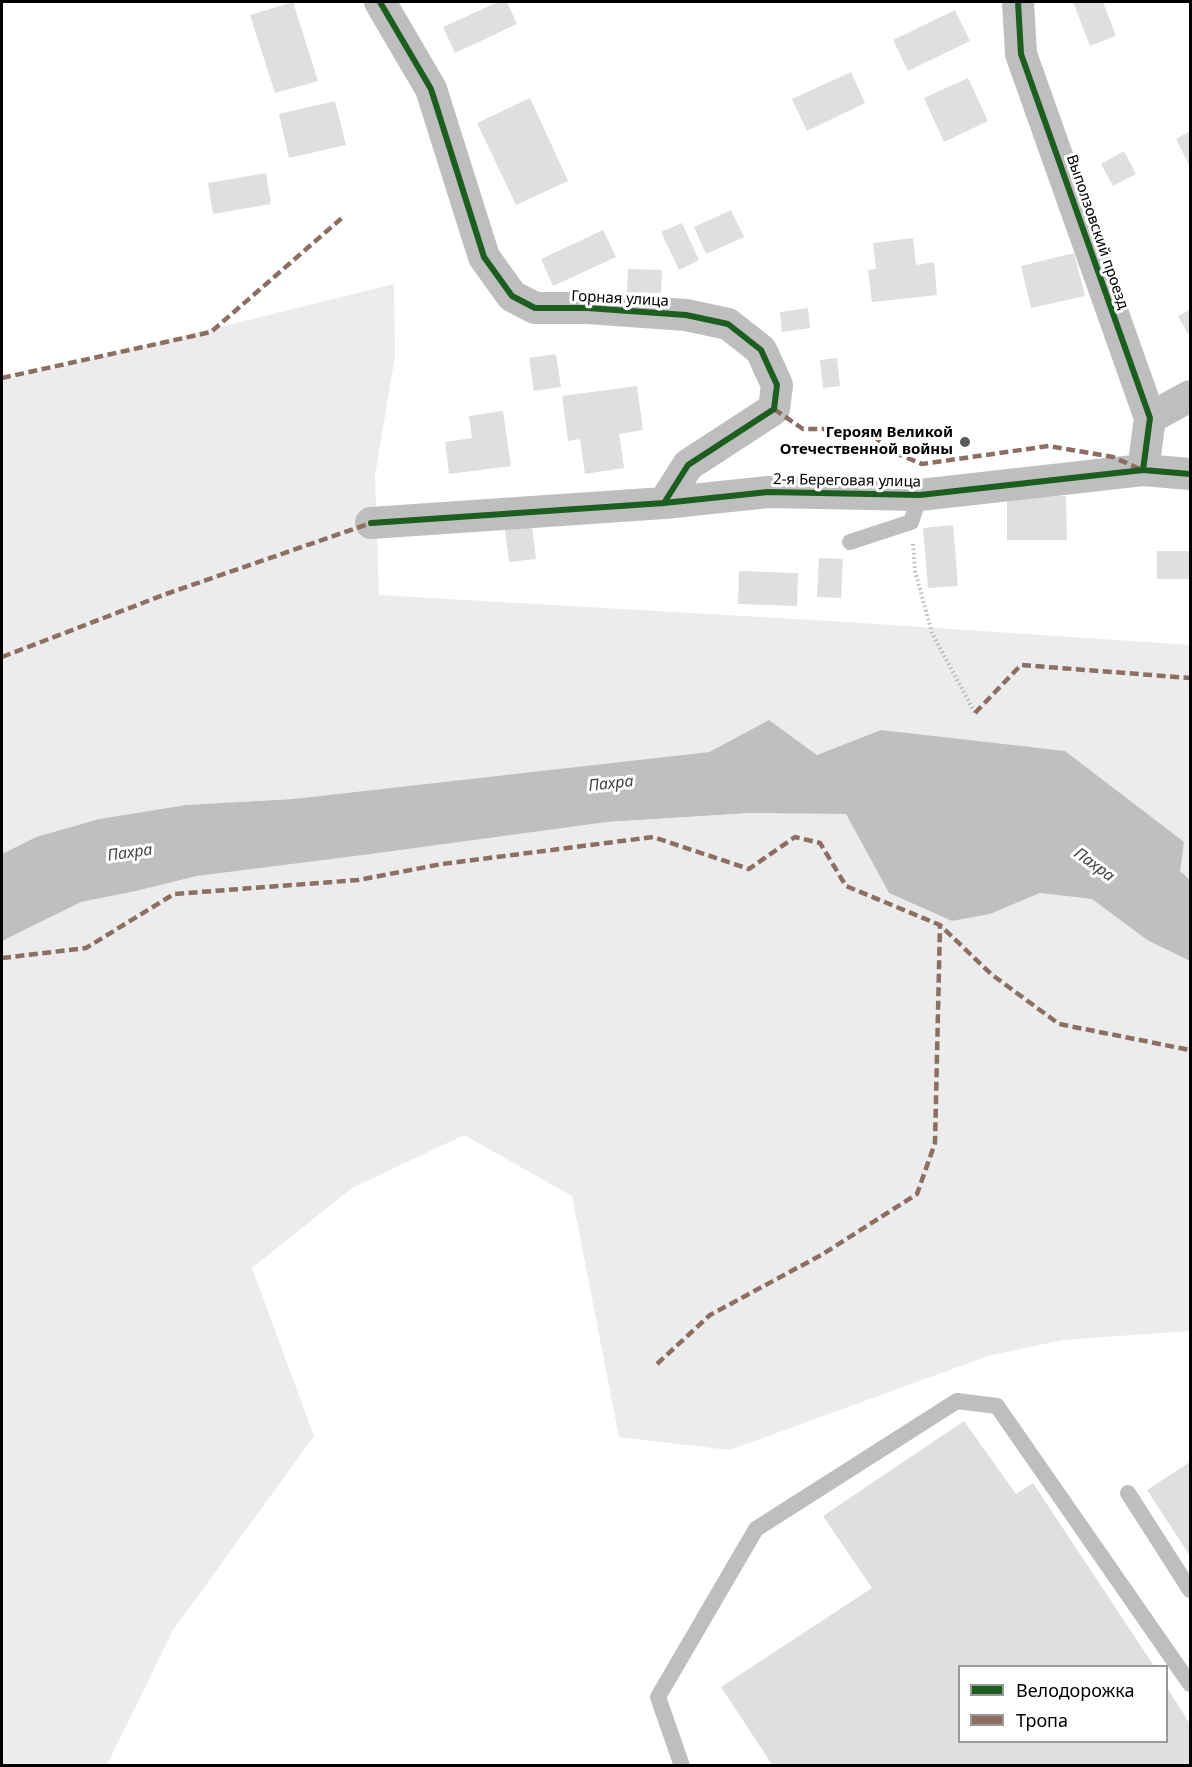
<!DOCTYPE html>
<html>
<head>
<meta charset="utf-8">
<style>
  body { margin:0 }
  #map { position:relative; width:1192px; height:1767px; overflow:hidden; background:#fff; font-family:"Noto Sans",sans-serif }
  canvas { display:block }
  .frame { position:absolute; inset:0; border:3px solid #000; pointer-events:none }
  .legend { position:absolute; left:958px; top:1665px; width:210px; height:78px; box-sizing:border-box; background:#fff; border:2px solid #999; margin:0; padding:8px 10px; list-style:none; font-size:18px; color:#000 }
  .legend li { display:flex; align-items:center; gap:12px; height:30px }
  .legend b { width:30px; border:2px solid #999 }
</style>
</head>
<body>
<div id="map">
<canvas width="1192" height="1767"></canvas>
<div class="frame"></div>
<ul class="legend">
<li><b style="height:8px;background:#1b5e20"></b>Велодорожка</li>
<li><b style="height:8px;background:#8d6e63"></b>Тропа</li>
</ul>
</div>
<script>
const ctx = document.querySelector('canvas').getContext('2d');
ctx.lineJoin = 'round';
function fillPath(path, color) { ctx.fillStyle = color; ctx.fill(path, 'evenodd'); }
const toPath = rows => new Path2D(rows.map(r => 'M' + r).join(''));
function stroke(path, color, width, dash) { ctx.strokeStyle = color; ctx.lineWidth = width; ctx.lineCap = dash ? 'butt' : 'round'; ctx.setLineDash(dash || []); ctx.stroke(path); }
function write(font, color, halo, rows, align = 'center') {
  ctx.font = font + ' "Noto Sans",sans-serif'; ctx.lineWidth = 6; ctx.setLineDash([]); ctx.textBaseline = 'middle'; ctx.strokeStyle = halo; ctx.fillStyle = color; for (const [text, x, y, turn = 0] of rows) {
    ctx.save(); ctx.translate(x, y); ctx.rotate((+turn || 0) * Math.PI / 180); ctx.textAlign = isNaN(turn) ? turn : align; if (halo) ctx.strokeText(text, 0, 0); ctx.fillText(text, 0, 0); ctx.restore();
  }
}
fillPath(toPath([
  [394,284,395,356,375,476,379,595,847,622,1190,645,1190,880,1180,871,881,730,817,755,769,720,709,752,293,799,186,805,99,819,36,837,2,854,2,381],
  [750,813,846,814,889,893,952,921,990,914,1040,893,1092,899,1147,940,1190,961,1190,1331,1063,1340,988,1356,730,1450,619,1437,572,1196,464,1135,352,1188,252,1268,314,1436,173,1630,107,1765,2,1765,2,941,81,902,136,891,197,876,371,854,607,822]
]), '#ececec');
fillPath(toPath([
  [769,720,817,755,881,730,1065,751,1184,842,1180,871,1190,880,1190,961,1147,940,1092,899,1040,893,990,914,952,921,889,893,846,814,750,813,607,822,371,854,197,876,136,891,81,902,2,941,2,854,36,837,99,819,186,805,293,799,709,752]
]), '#bfbfbf');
fillPath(toPath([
  [293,2,318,81,275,93,250,15],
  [498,2,507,2,517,24,455,53,443,27],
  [1073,2,1103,2,1116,36,1090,46],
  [955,10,970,41,908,71,893,40],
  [851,72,865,103,807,131,792,99],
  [968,78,988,121,944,142,924,98],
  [530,98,568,181,516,205,477,123],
  [335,101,346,145,289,158,279,114],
  [1190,131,1190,167,1176,139],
  [1124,151,1136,174,1113,186,1101,164],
  [266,173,271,204,213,214,208,183],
  [731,210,744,237,706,254,694,227],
  [682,223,699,260,679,270,661,232],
  [603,230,616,257,553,286,541,259],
  [913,238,916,265,934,262,937,295,872,302,868,270,876,269,873,243],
  [1074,253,1085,296,1031,308,1021,266],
  [628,269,662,270,661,293,627,292],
  [808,308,810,328,782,332,780,312],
  [1190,309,1190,332,1188,334,1178,316],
  [556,354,561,387,534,391,529,358],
  [837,358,840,386,823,388,820,360],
  [637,386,643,430,619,434,624,468,585,474,580,439,568,441,562,396],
  [503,411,511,466,449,474,445,442,472,438,469,416],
  [1066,496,1067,540,1007,540,1007,497],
  [531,519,536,559,509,562,504,522],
  [953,525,958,586,928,588,923,528],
  [1157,551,1190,551,1190,579,1157,579],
  [819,558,843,559,841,598,817,597],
  [739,571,798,573,797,606,738,604],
  [964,1421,1016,1494,1033,1483,1154,1666,960,1666,960,1742,1166,1742,1166,1686,1190,1724,1190,1766,773,1766,721,1687,872,1588,823,1516],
  [1190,1462,1190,1556,1147,1490]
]), '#dfdfdf');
stroke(toPath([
  [913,544,915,571,932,633,975,713]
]), '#b9b9b9', 4, [1.5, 3]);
stroke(toPath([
  [850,542,911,522,920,495],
  [1128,1493,1190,1590],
  [682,1766,658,1697,756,1529,957,1401,997,1406,1190,1684]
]), '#bebebe', 16);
stroke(toPath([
  [380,2,431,89,484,257,512,296,535,308,587,308,686,315,728,324,761,350,777,385,774,409,688,465,664,503],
  [1018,2,1021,54,1150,418,1143,470],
  [1150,418,1190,396],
  [371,523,664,503,768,492,920,495,1143,470,1190,474]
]), '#bebebe', 32);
stroke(toPath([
  [2,378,211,332,343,217],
  [774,409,803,429,865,429,893,452,922,464,1049,446,1113,457,1140,469],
  [2,657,166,594,371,523],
  [975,713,1021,665,1190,678],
  [2,958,86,948,174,894,358,880,442,864,653,837,749,869,795,837,820,843,846,886,940,925,991,974,1059,1024,1190,1050],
  [657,1364,710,1315,823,1254,917,1194,935,1143,940,925]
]), '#8d6e63', 4.5, [9, 4.5]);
stroke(toPath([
  [380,2,431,89,484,257,512,296,535,308,587,308,686,315,728,324,761,350,777,385,774,409,688,465,664,503],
  [1018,2,1021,54,1150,418,1143,470],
  [371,523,664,503,768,492,920,495,1143,470,1190,474]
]), '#1b5e20', 6);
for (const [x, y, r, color] of [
  [965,442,6,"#595959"]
]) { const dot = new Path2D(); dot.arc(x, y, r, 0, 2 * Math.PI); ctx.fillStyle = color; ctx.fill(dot); stroke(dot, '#fff', 2); }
write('15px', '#000', '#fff', [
  ["Выползовский проезд",1097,232,71],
  ["Горная улица",620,299,3],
  ["2-я Береговая улица",847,481,1]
]);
write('bold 15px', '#000', '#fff', [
  ["Героям Великой",953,433],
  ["Отечественной войны",953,450]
], 'right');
write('italic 16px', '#444', '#fff', [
  ["Пахра",611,784,-6],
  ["Пахра",130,853,-8],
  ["Пахра",1094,865,36]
]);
</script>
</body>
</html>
